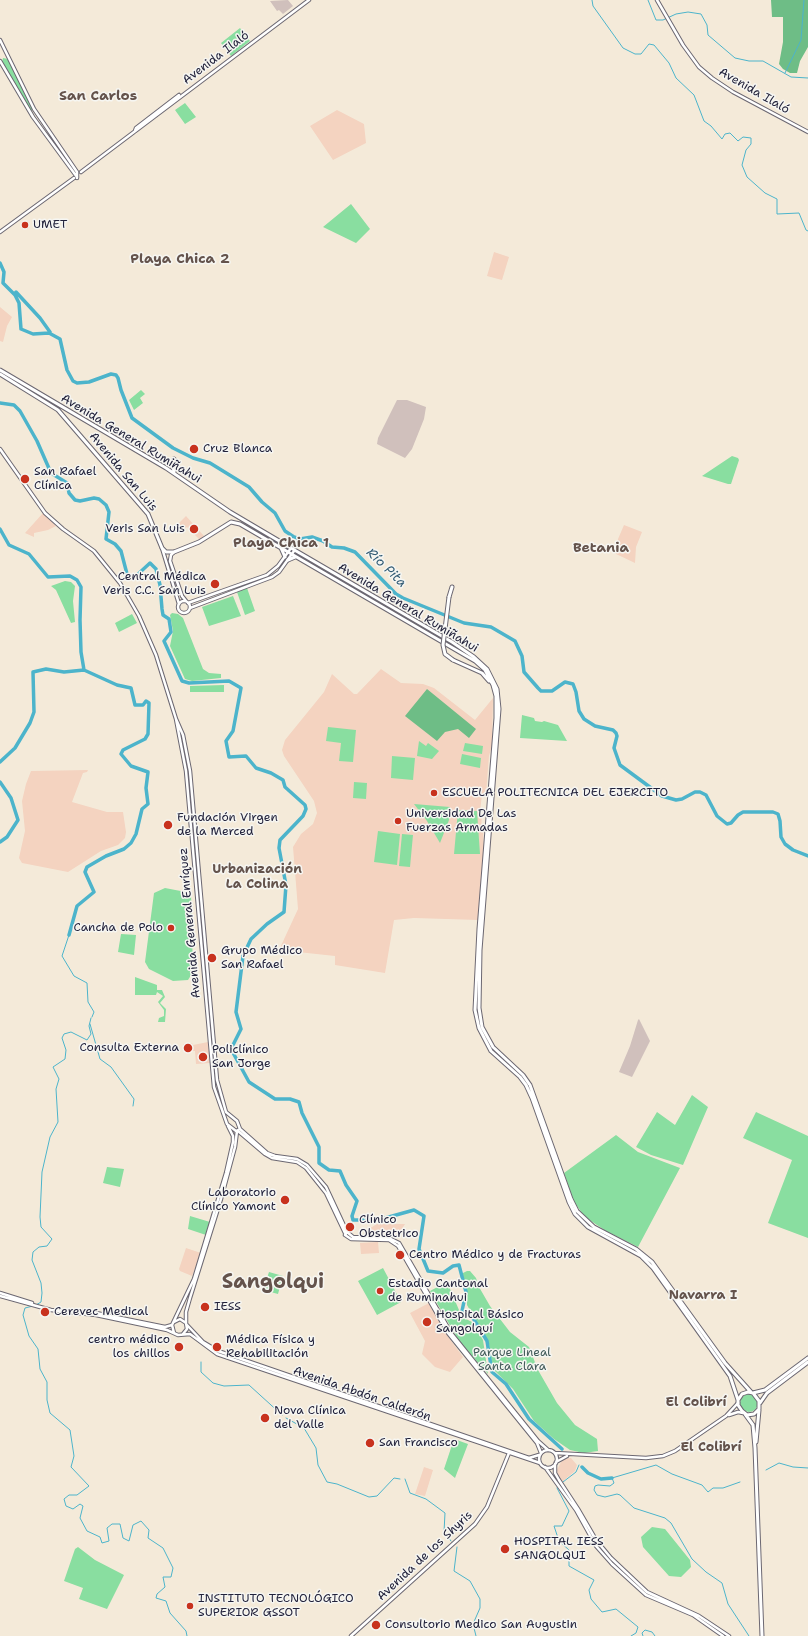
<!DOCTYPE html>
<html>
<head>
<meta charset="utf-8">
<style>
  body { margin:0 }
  canvas { display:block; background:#f4ead9 }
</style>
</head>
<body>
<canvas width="808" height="1636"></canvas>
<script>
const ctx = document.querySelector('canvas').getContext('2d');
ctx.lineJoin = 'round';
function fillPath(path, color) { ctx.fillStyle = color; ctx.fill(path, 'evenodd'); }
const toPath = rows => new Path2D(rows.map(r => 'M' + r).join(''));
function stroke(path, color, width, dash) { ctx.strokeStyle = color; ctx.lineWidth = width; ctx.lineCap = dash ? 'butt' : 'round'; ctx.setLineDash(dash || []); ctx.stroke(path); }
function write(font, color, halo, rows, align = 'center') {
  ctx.font = font + ' "Shantell Sans",sans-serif'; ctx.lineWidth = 3; ctx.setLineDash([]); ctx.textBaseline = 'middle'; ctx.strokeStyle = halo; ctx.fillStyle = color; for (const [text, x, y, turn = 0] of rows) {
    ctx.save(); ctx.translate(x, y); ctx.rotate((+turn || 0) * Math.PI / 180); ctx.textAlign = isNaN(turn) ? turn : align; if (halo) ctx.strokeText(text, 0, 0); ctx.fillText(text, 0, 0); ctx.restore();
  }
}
fillPath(toPath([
  [337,110,364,124,366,143,333,160,310,126],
  [494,252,509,257,502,280,487,276],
  [0,307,12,317,7,326,3,342,0,341],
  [43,513,56,526,48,530,34,533,34,537,25,533],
  [186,516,204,536,200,540,187,527,180,532,175,527],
  [624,525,642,532,636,547,635,563,616,554,618,539],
  [381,669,401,683,423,684,434,688,475,720,493,698,492,745,489,756,486,794,482,794,480,812,482,814,481,829,483,830,484,855,478,920,414,918,394,920,385,973,335,965,335,956,279,950,298,909,293,847,301,834,313,824,317,813,314,801,284,756,282,750,285,740,324,692,332,674,354,694,357,694],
  [88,770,87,772,83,773,72,802,107,812,123,812,126,832,125,838,118,845,101,851,68,872,22,863,19,858,25,831,22,801,26,784,31,771],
  [208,1042,210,1063,196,1064,195,1051,184,1051,183,1044,192,1043,193,1045],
  [377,1224,405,1224,396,1238,389,1236,367,1236,367,1230],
  [378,1242,379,1253,361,1254,360,1243],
  [186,1248,201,1253,192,1276,180,1271,179,1269],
  [429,1303,444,1331,463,1357,450,1372,435,1367,422,1354,425,1341,410,1313],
  [568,1458,571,1458,577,1465,575,1471,562,1482,558,1476,557,1470,562,1460],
  [424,1467,433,1470,425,1496,415,1494]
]), '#f4d3c0');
fillPath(toPath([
  [288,0,293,6,283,14,279,10,277,11,270,1],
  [397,400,407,400,426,407,424,419,412,449,405,458,377,444,378,438],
  [639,1019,650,1041,632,1077,619,1072,630,1046,638,1020]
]), '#d0c0bc');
fillPath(toPath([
  [240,28,250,41,231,56,221,43],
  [3,58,8,59,33,109,31,111,2,62],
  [185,103,196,117,185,124,175,110],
  [351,204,370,229,356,243,323,227],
  [141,390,145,394,140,398,143,403,134,410,129,400],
  [732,456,738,458,739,460,731,484,728,484,702,476],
  [65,581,71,582,75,586,73,601,75,622,71,623,56,590,51,586],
  [247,588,255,611,245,615,237,592],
  [233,596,241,616,209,626,202,607],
  [172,613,178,614,183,618,203,669,209,673,221,674,221,678,192,681,185,679,170,646,173,631,170,615],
  [132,614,137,623,119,632,115,623],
  [224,685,224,692,190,692,190,686],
  [522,715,534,718,535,721,542,722,544,721,558,725,567,741,520,738],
  [328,727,356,730,353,762,339,761,341,743,326,741],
  [419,741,426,746,428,743,439,751,432,759,417,756],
  [465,743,483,746,482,754,463,751],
  [462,754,481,758,480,768,460,764],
  [392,756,415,758,413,780,391,778],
  [354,782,367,783,366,799,353,798],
  [414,804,450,807,449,820,440,843,427,821],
  [458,810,477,811,480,854,454,854],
  [378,831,400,834,397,865,374,862],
  [402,834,413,835,410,867,399,866],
  [165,888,191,893,193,972,188,980,173,981,149,969,145,962,154,893],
  [121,934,136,935,134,955,118,952],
  [135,977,157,985,157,990,162,990,165,997,160,1003,166,1009,165,1022,158,1022,159,1018,164,1016,164,1010,158,1002,163,996,157,992,156,995,135,995],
  [692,1095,708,1107,683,1165,651,1155,636,1147,657,1112,675,1125],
  [756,1112,808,1136,808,1238,768,1223,792,1160,743,1138],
  [616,1135,638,1152,680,1168,638,1247,606,1231,585,1217,574,1202,564,1173],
  [107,1167,124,1169,120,1187,103,1183],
  [190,1216,210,1222,206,1235,188,1229],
  [383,1268,401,1302,377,1315,358,1281],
  [467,1271,470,1271,476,1278,479,1287,490,1306,510,1332,529,1347,538,1370,557,1403,575,1425,597,1439,598,1451,584,1453,570,1450,554,1439,534,1421,513,1389,493,1369,489,1344,467,1305,467,1298,462,1282,463,1273],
  [269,1272,283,1276,278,1294,263,1290],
  [447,1282,462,1317,472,1322,483,1340,488,1374,459,1341,430,1291],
  '740 1403a9 9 0 1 1 18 0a9 9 0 1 1-18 0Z',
  [454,1439,468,1444,455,1478,444,1469],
  [652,1527,665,1529,690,1560,691,1567,681,1577,669,1576,643,1547,641,1537],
  [78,1547,95,1560,124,1575,107,1609,79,1599,83,1588,64,1581,75,1549]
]), '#89dea0');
fillPath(toPath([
  [771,0,808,0,808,47,800,61,797,73,790,73,783,69,779,64,783,42,783,17,772,17],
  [427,689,476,729,469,738,458,729,445,732,437,741,405,716]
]), '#6ebd86');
stroke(toPath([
  [592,0,593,6,623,48,635,54,641,54,649,44,654,45,669,63,676,78,694,95,704,121,711,126,722,139,725,134,730,133,738,141,743,137,751,138,751,144,746,150,742,165,747,177,765,193,777,199,777,214,799,213,806,230,808,231],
  [648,0,656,20,663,20,676,14,688,12,701,14,707,25,708,35,735,58,749,61,763,61,791,77,808,78],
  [785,73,801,40,804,0],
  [69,935,62,956,74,976,87,983,88,1002,94,1012,92,1017],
  [90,1024,100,1059,111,1067,134,1099,133,1106],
  [36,1305,41,1302,42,1293,41,1283,32,1260,33,1252,39,1247,47,1246,52,1239,41,1227,40,1217,42,1172,50,1137,58,1122,56,1089,59,1079,53,1067,65,1059,66,1050,62,1038,64,1034,71,1032,87,1040,91,1034,89,1026,91,1018],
  [33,1306,25,1308,23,1315,29,1336,38,1349,40,1369,47,1382,47,1400,50,1413,70,1430,74,1456,71,1467,89,1486,77,1495,69,1495,64,1499,66,1506,73,1509,80,1504,83,1506,80,1518,87,1531,100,1537,102,1543,109,1541,107,1528,112,1524,120,1524,123,1538,129,1541,133,1525,141,1521,149,1530,148,1538,163,1548,173,1568,171,1577,163,1577,165,1587,157,1594,156,1598,166,1601,170,1613,186,1631,187,1636],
  [201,1362,201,1372,213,1383,224,1386,249,1385,282,1415],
  [286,1418,304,1428,316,1448,318,1465,327,1482,337,1484,369,1497,377,1496,394,1478,400,1479],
  [766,1470,779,1463,793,1467,808,1468],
  [405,1479,410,1493,426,1499,445,1513,444,1532,451,1541],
  [563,1482,576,1472,579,1465],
  [740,1482,723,1488,713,1488,708,1492,702,1485,672,1474,656,1465,612,1478,614,1483,610,1486,598,1485,595,1486,594,1490,597,1495,605,1497,617,1494,620,1495,634,1508,665,1518,671,1523,692,1559,706,1572,722,1583,728,1604,749,1636],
  [557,1488,569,1511,562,1526,554,1526,559,1541,569,1550,569,1566,594,1580,589,1590,591,1599,602,1612,616,1609,638,1627,636,1633,631,1636],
  [457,1547,454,1571,470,1581,480,1599,480,1608,473,1624,476,1636],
  [643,1636,642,1633,645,1630,652,1632,655,1636]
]), '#4cb4cb', 1);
stroke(toPath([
  [0,263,4,272,3,283,15,295,19,303,21,329,33,334,49,333,60,339,67,370,73,381,77,383,89,382,111,374,116,375,118,378,121,390,132,418,173,448,193,458,210,463,249,487,262,502,275,513,285,531,294,537,300,539,312,537,323,541,332,547,344,548,355,552,396,594,403,598,464,623,491,627,515,641,522,656,524,672,538,688,541,691,552,691,565,682,573,684,576,692,579,711,584,719,595,726,613,730,616,733,617,736,614,748,620,765,662,796,676,800,682,799,695,792,700,792,706,795,717,816,727,824,731,823,738,815,743,812,773,812,778,814,780,821,781,837,785,844,793,850,808,856],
  [16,292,40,318,50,332],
  [0,403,14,405,20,411,37,441,51,473,67,483,69,493,75,500,80,501,94,498,99,499,106,505,109,512,106,539,115,544,121,551,127,574,131,576,137,575,150,563,156,569,160,585,162,609,163,615,169,619,171,632,164,641,182,681,189,683,229,681,241,688,233,731,226,741,229,757,246,756,256,768,271,773,283,780,285,787,305,805,306,809,303,816,280,840,279,848,286,885,284,912,267,924,251,939,243,956,236,1012,241,1029,231,1049,249,1082,275,1099,290,1099,299,1102,302,1113,319,1147,319,1163,329,1170,340,1171,346,1185,357,1201,352,1216,353,1220,378,1220,414,1210,424,1216,419,1249,428,1271,443,1273,453,1266,459,1265,466,1292,462,1311,473,1318,487,1341,492,1372,506,1384,529,1419,562,1449],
  [0,529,9,545,29,554,48,577,70,576,77,580,81,587,80,620,81,652,84,670,64,672,46,669,33,672,34,712,30,723,15,748,0,762],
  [0,782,11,798,18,820,7,837,0,842],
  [69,935,77,906,94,892,85,872,87,867,106,856,124,849,131,843,136,834,142,809,148,804,146,788,148,772,131,766,121,754,123,750,145,739,148,734,149,703,146,701,143,705,135,705,131,688,117,685,84,670],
  [582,1467,588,1473,601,1479,612,1478]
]), '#4cb4cb', 3.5);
const secondary = toPath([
  [657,0,683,45,699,67,712,78,733,92,808,132],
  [0,40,34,109,77,172,77,178],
  [0,61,33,117,77,177],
  [135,131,136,128,179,95],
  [81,172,309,0],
  [0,232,74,178],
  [0,449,45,513,63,529,94,551,120,583,139,616,156,655,176,719,186,771,214,1087,227,1124,236,1131,240,1129],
  [162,548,179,604],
  [174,552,171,555,170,561,182,596,186,601],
  '178 607a6 6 0 1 1 12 0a6 6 0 1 1-12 0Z',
  [188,603,267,575,278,566,291,548],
  [190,608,272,577,279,572,294,551],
  [176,719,183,735,190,771,217,1080,226,1112,237,1121,240,1129,267,1153,275,1156,297,1159,307,1165,326,1187,347,1232,353,1237,389,1238,399,1243,451,1333,538,1441,548,1450],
  [238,1131,265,1154,272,1158,297,1162,306,1168,326,1193,345,1233],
  [347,1232,345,1235,351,1239,389,1240,398,1246,448,1333,537,1443,541,1453],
  [0,1293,32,1303],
  [0,1296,51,1310,96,1315,167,1330,178,1335,190,1334,217,1354,540,1463],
  [74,1311,96,1313,165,1327,172,1325],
  [174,1322,180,1319,186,1323,187,1329,183,1334],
  [186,1323,186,1312,190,1298,221,1199,235,1147,237,1131],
  [187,1325,203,1342,218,1351,529,1458,539,1455],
  [174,1333,172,1325,194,1279,226,1173,233,1142,233,1136,228,1126],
  [729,1415,738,1412,743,1413],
  '539 1459a9 9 0 1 1 18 0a9 9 0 1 1-18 0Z',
  [555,1453,646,1458,663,1456,675,1451,726,1416,738,1403],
  [556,1462,567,1456],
  [555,1464,555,1473,559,1480,578,1509,596,1540,611,1558,647,1592,699,1616,729,1636],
  [545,1467,576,1510,596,1546,612,1564,646,1595,693,1615,723,1636],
  [351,1636,475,1524,487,1507,509,1453]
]);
const trunk = toPath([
  [0,370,166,468,230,512,291,548,452,642,474,657,487,669,497,689,499,709,480,950,479,1008,482,1027,493,1047,523,1075,530,1085,571,1199,577,1211,594,1227,636,1249,652,1262,725,1363,751,1392],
  [0,374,58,410,148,514,162,548,166,552,174,552,199,542,231,522,240,524,475,661,485,670,493,685,496,696,496,718,479,929,475,1010,479,1028,491,1051,520,1077,526,1085,532,1098,569,1202,575,1214,588,1227,641,1256,653,1268,730,1376,738,1400],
  [174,472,173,466,174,459],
  [281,548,285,557],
  [288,560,295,557],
  [449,597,452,587],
  [453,660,482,673,489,681],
  [753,1393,759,1401,759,1409,754,1414,747,1415,742,1411,738,1405,738,1400,742,1394,748,1392,753,1393,765,1390,808,1358],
  [760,1403,767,1393,808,1362],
  [745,1414,753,1425,755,1448,762,1636],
  [756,1442,759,1410]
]);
stroke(secondary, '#6c6872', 4.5);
stroke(trunk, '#6c6872', 5);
stroke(secondary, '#fff', 2.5);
stroke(trunk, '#fff', 3);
const trunkBridge = toPath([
  [449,597,443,645,445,654,453,660]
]);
stroke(trunkBridge, '#6c6872', 5, []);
stroke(trunkBridge, '#fff', 3);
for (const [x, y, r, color] of [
  [25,225,4,"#c8321e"],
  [194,449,5,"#c8321e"],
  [25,479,5,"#c8321e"],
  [194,529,5,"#c8321e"],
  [215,584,5,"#c8321e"],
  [434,793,4,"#c8321e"],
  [398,821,4,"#c8321e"],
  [168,825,5,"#c8321e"],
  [171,928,4,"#c8321e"],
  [212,958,5,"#c8321e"],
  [188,1048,5,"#c8321e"],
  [203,1057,5,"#c8321e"],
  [285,1200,5,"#c8321e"],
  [350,1227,5,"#c8321e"],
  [400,1255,5,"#c8321e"],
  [380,1291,4,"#c8321e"],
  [205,1307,5,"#c8321e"],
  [45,1312,5,"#c8321e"],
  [427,1322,5,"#c8321e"],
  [179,1347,5,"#c8321e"],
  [217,1347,5,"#c8321e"],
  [265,1418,5,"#c8321e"],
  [370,1443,5,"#c8321e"],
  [505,1549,5,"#c8321e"],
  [190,1606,4,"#c8321e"],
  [376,1625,5,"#c8321e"]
]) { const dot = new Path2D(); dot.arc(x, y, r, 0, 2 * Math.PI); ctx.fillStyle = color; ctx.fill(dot); stroke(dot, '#f6f6f2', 1.5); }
write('12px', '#22223b', '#f6f6f2', [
  ["Avenida Ilaló",216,58,-37],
  ["Avenida Ilaló",754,91,30],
  ["Avenida General Rumiñahui",131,439,31],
  ["Avenida San Luis",123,472,50],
  ["Avenida General Rumiñahui",408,608,31],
  ["Avenida General Enríquez",190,923,-95],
  ["Avenida Abdón Calderón",362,1394,19],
  ["Avenida de los Shyris",425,1556,-43]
]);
write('12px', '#22223b', '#f6f6f2', [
  ["UMET",33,225],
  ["Cruz Blanca",203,449],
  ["San Rafael",34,472],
  ["Clínica",34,486],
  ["Veris San Luis",185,529,"right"],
  ["Central Médica",206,577,"right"],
  ["Veris C.C. San Luis",206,591,"right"],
  ["ESCUELA POLITECNICA DEL EJERCITO",442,793],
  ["Universidad De Las",406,814],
  ["Fuerzas Armadas",406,828],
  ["Fundación Virgen",177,818],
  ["de la Merced",177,832],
  ["Cancha de Polo",163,928,"right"],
  ["Grupo Médico",221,951],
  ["San Rafael",221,965],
  ["Consulta Externa",179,1048,"right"],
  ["Policlínico",212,1050],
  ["San Jorge",212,1064],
  ["Laboratorio",276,1193,"right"],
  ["Clínico Yamont",276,1207,"right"],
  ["Clínico",359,1220],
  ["Obstetrico",359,1234],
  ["Centro Médico y de Fracturas",409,1255],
  ["Estadio Cantonal",388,1284],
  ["de Ruminahui",388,1298],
  ["IESS",214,1307],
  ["Cerevec Medical",54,1312],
  ["Hospital Básico",436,1315],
  ["Sangolquí",436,1329],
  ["centro médico",170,1340,"right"],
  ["los chillos",170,1354,"right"],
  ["Médica Física y",226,1340],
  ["Rehabilitación",226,1354],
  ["Nova Clínica",274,1411],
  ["del Valle",274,1425],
  ["San Francisco",379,1443],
  ["HOSPITAL IESS",514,1542],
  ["SANGOLQUI",514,1556],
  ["INSTITUTO TECNOLÓGICO",198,1599],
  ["SUPERIOR GSSOT",198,1613],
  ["Consultorio Medico San Augustin",385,1625]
], 'left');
write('12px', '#415a59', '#f6f6f2', [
  ["Parque Lineal",512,1353],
  ["Santa Clara",512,1367]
]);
write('italic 13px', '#335c75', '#f6f6f2', [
  ["Río Pita",386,568,44]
]);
write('bold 13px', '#64534c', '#f6f6f2', [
  ["Urbanización",257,870],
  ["La Colina",257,885],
  ["Navarra I",703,1296],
  ["El Colibrí",696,1403],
  ["El Colibrí",711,1448]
]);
write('bold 14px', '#64534c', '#f6f6f2', [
  ["San Carlos",98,96],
  ["Playa Chica 2",180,259],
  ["Playa Chica 1",281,543],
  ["Betania",601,548]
]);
write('bold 20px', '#64534c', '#f6f6f2', [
  ["Sangolqui",273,1283]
]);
</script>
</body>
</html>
